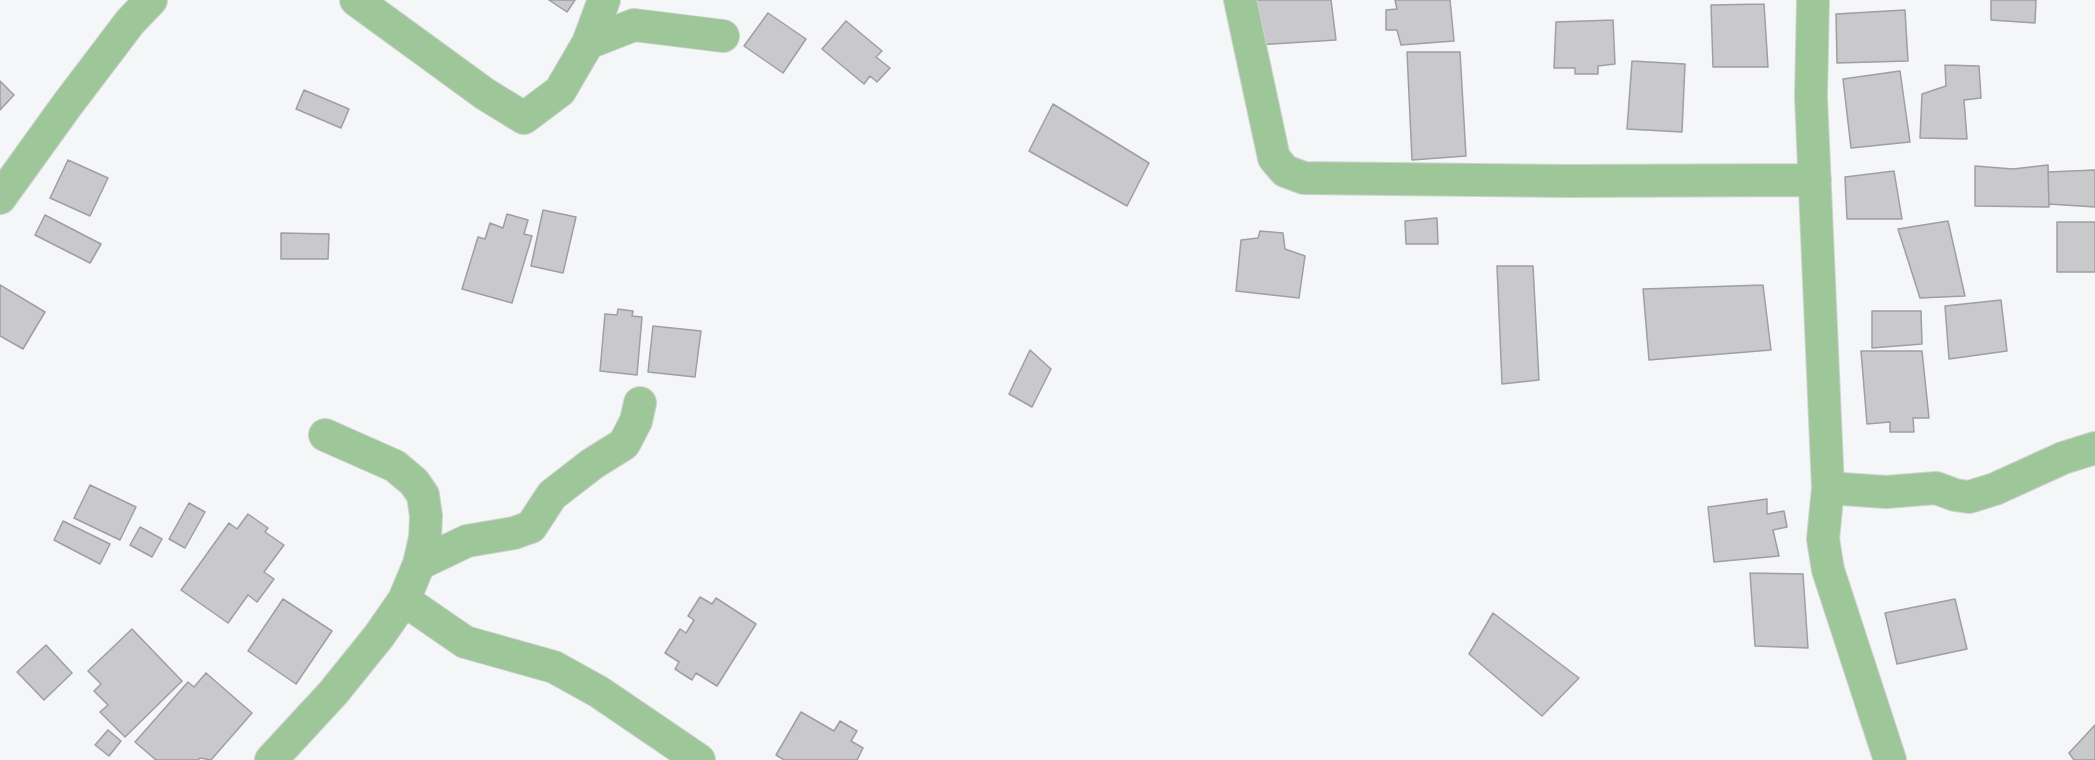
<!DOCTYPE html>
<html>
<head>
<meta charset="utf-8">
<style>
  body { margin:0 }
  canvas { display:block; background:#f5f6f8 }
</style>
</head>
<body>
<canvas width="2095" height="760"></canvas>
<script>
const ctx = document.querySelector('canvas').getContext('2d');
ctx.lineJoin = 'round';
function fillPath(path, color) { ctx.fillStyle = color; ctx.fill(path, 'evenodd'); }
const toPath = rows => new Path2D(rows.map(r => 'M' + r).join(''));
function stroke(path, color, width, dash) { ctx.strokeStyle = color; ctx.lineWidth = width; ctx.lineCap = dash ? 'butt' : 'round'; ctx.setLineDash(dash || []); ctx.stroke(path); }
const building = toPath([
  [549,0,575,0,567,12,549,0],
  [1252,0,1331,0,1336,40,1256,45,1252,0],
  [1395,0,1450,0,1454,41,1401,45,1397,30,1386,30,1386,10,1397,9,1395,0],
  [1991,0,2036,0,2035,23,1991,20,1991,0],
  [1764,4,1768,67,1713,67,1711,5,1764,4],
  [1905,10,1908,61,1837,63,1836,14,1905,10],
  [768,13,806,39,783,73,744,46,768,13],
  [1613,20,1615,64,1598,66,1598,74,1575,74,1575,68,1554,68,1556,22,1613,20],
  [846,21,882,51,876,57,890,68,877,82,870,76,864,84,822,49,846,21],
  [1407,52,1460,52,1466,156,1412,160,1407,52],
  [1632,61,1685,64,1682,132,1627,129,1632,61],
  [1945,65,1979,66,1981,98,1964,100,1967,139,1920,138,1922,94,1946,86,1945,65],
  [1900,71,1910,142,1851,148,1843,79,1900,71],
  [0,81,14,95,0,110,0,81],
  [304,90,349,109,341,128,296,109,304,90],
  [1053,104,1149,163,1127,206,1029,151,1053,104],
  [68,160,108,178,90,216,50,198,68,160],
  [2048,165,2049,207,1975,206,1975,166,2013,169,2048,165],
  [2095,170,2095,207,2049,204,2048,172,2095,170],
  [1894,171,1902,219,1847,219,1845,177,1894,171],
  [543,210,576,217,563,273,531,266,543,210],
  [507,214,528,220,524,234,532,236,512,303,462,289,478,237,485,239,490,223,503,228,507,214],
  [45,215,101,244,90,263,35,235,45,215],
  [1437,218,1438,244,1406,244,1405,221,1437,218],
  [1948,221,1965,296,1920,298,1898,229,1948,221],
  [2057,222,2095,222,2095,272,2057,272,2057,222],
  [1260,231,1283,233,1285,249,1305,256,1299,298,1236,291,1241,240,1258,238,1260,231],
  [281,233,329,234,328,259,281,259,281,233],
  [1497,266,1533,266,1539,380,1502,384,1497,266],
  [0,285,45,312,23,349,0,336,0,285],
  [1763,285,1771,350,1649,360,1643,289,1763,285],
  [2001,300,2007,351,1949,359,1945,306,2001,300],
  [618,309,633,311,632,316,642,317,637,375,600,371,605,314,617,315,618,309],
  [1872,311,1921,311,1922,344,1872,348,1872,311],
  [653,326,701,331,695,377,648,372,653,326],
  [1030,350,1051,369,1032,407,1009,394,1030,350],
  [1861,351,1922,351,1929,418,1913,418,1914,432,1890,432,1890,422,1867,424,1861,351],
  [90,485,136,507,120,540,74,518,90,485],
  [1767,499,1767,514,1784,511,1787,527,1773,530,1779,556,1714,562,1708,507,1767,499],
  [189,503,205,512,185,548,169,539,189,503],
  [248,514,268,528,265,532,284,545,264,572,274,579,257,602,248,595,228,623,181,590,229,523,237,529,248,514],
  [63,521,110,544,100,564,54,540,63,521],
  [140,527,162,539,152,557,130,545,140,527],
  [1750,573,1803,574,1808,648,1755,646,1750,573],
  [700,597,712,604,716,598,756,624,717,686,696,673,692,680,675,669,679,662,665,653,680,629,686,633,694,620,688,616,700,597],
  [283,599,332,631,296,684,248,651,283,599],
  [1955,599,1967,649,1897,664,1885,613,1955,599],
  [1493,613,1579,678,1542,716,1469,654,1493,613],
  [132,629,182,681,125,737,100,712,108,705,94,691,101,684,88,671,132,629],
  [46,645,72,673,44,700,17,672,46,645],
  [206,673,252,713,211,760,200,758,198,760,156,760,135,742,188,682,194,687,206,673],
  [801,712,834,731,840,721,857,731,851,741,863,748,857,760,784,760,776,755,801,712],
  [2095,725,2095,760,2074,760,2069,753,2095,725],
  [108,730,121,741,109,756,95,745,108,730]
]);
fillPath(building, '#c9c9cc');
stroke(building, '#9f9fa2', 1.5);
const minor = toPath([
  [356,0,485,94,524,118,560,91,588,43,604,0],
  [1240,0,1274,158,1285,171,1304,178,1566,181,1815,180],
  [1813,0,1811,97,1828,488,1823,539,1828,570,1890,760],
  [588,43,634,25,723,36],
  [0,198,67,105,130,22,151,0],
  [1828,488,1886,492,1936,488,1955,495,1969,497,1995,489,2063,458,2095,448],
  [419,564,467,541,514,533,531,527,552,495,592,464,624,444,636,421,640,403],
  [404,600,465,642,554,667,599,692,699,760],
  [271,760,333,693,379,636,404,600,419,564,425,538,426,516,423,495,414,482,395,466,325,435]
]);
stroke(minor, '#d0d1d3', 34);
stroke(minor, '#9dc798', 32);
</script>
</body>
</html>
